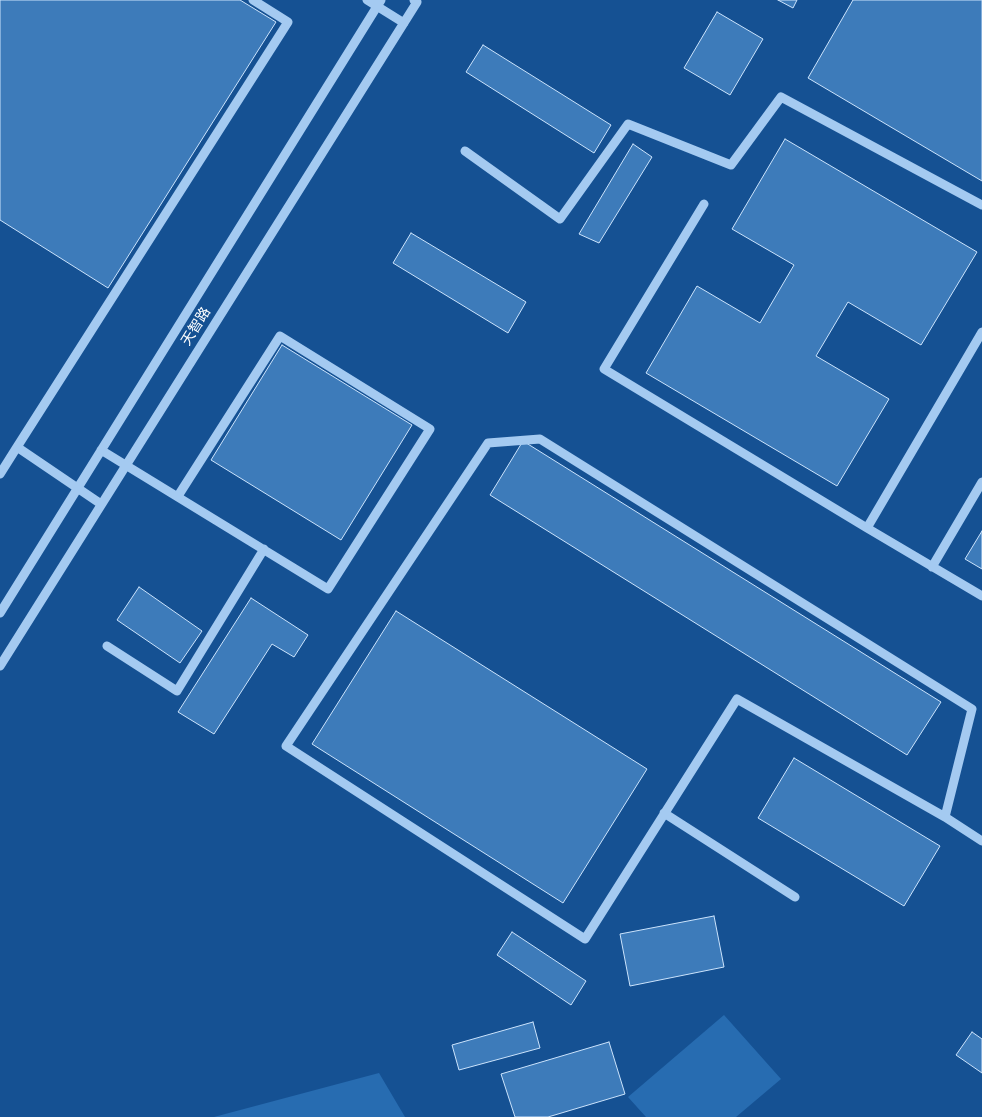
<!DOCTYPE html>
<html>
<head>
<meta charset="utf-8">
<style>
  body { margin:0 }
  canvas { display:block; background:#155193 }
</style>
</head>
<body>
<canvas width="982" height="1117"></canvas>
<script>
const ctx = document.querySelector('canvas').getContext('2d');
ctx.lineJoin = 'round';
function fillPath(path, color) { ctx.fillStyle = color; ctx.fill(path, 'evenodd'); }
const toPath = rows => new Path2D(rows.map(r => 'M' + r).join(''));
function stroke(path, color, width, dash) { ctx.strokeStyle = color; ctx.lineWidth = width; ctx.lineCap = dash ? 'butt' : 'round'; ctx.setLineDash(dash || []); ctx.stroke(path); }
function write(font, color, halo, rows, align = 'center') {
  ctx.font = font + ' "Source Sans 3","Noto Sans SC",sans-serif'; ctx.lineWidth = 5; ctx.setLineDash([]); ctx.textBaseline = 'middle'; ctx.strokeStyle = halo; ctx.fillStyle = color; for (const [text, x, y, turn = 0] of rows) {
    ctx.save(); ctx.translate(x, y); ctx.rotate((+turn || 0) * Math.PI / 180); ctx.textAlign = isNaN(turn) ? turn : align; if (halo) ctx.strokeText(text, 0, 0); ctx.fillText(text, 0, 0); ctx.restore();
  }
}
fillPath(toPath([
  [724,1015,781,1079,736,1117,646,1117,628,1097],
  [379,1073,405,1117,214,1117]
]), '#276cb1');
const building = toPath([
  [0,0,240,0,276,22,108,288,0,220,0,0],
  [778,0,797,0,793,8,778,0],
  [853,0,982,0,982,181,808,78,853,0],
  [717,12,763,39,730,95,684,68,717,12],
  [483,45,611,125,594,153,466,72,483,45],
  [785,139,977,252,921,345,848,302,816,356,889,399,837,486,646,373,697,286,760,323,794,265,732,229,785,139],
  [633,144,652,157,599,243,579,234,633,144],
  [411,233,526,302,508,333,393,263,411,233],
  [282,345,412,425,341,540,211,460,282,345],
  [523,441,941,702,907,755,490,495,523,441],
  [982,531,982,569,965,559,982,531],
  [139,587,202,631,180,663,117,620,139,587],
  [251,598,308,635,294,657,272,644,214,734,178,712,251,598],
  [396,611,647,769,563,903,312,744,396,611],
  [794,758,940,846,904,906,758,818,794,758],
  [714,916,724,967,630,986,620,934,714,916],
  [512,932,586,981,571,1005,497,955,512,932],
  [533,1022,540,1048,459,1070,452,1045,533,1022],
  [972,1032,982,1039,982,1073,956,1055,972,1032],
  [609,1042,625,1094,548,1117,515,1117,501,1074,609,1042]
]);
fillPath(building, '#3d7bba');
stroke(building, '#cbe3fc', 1);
stroke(toPath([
  [367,0,404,23],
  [465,151,560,219,628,124,731,165,781,97,982,205],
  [704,204,604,369,867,528,982,332],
  [17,447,288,22,253,0],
  [101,450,328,589,430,429,280,336,178,496],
  [0,474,17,447,101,504],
  [867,528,982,596],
  [932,567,982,482],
  [0,613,381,0],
  [107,646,177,691,264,549],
  [0,666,417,2,414,0],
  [664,813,795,897],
  [945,817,972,709,540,439,488,443,286,746,585,939,737,699,945,817,982,841]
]), '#a4caf1', 9);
write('14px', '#fff', '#155193', [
  ["天智路",197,327,-58]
]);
</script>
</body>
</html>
